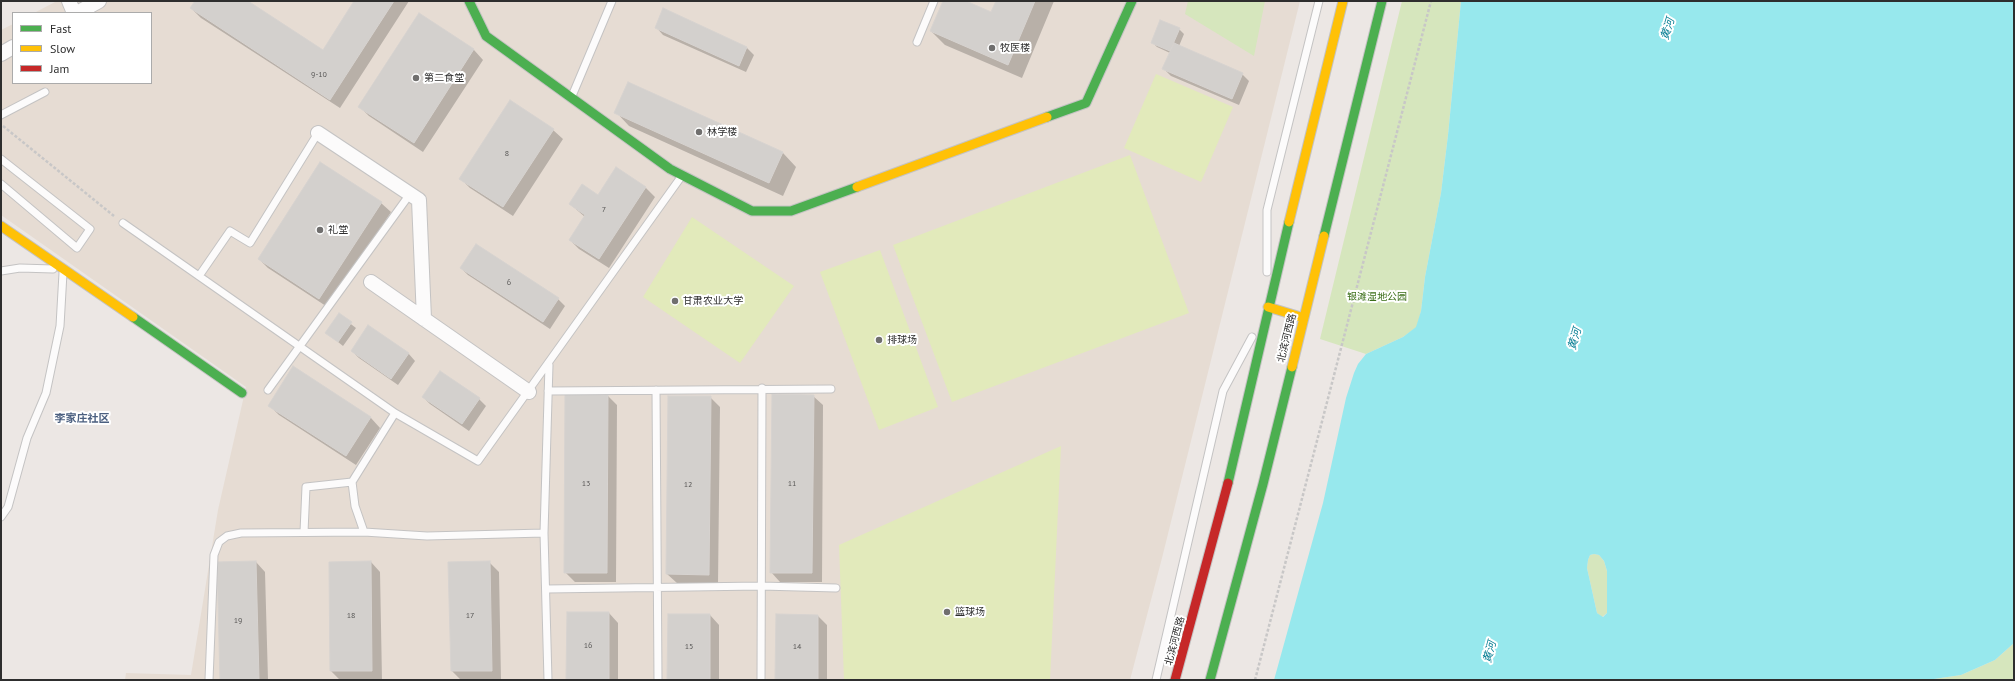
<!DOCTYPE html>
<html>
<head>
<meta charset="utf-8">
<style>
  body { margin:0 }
  #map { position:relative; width:2015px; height:681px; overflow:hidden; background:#ece7e4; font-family:"PT Sans",sans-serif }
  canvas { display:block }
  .frame { position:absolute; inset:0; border:2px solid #2e2e2e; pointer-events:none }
  .legend { position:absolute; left:12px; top:12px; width:140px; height:72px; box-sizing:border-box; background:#fff; border:1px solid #ababab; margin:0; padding:5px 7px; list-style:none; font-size:12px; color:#2e2e2e }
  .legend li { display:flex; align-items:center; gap:8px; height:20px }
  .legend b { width:20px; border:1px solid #ababab }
</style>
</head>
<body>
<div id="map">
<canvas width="2015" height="681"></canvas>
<div class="frame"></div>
<ul class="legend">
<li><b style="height:5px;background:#4caf50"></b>Fast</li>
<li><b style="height:5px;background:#ffc107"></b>Slow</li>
<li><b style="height:5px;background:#c62828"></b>Jam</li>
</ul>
</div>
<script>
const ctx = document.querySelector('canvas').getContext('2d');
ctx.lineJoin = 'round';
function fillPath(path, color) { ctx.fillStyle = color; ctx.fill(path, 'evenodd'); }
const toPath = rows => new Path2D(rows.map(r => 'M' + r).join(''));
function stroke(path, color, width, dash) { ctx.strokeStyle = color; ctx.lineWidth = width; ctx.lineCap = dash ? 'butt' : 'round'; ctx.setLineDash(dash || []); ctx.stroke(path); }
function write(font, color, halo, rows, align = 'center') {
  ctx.font = font + ' "PT Sans","Noto Sans SC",sans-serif'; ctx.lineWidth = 4; ctx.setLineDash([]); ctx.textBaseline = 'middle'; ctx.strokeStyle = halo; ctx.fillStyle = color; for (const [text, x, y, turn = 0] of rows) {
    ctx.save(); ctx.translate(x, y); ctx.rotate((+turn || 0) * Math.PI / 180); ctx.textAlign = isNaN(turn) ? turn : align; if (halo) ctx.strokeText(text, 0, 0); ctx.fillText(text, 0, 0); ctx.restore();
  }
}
fillPath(toPath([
  [57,1,1300,1,1162,558,1130,680,125,680,126,673,191,675,218,510,246,387,1,215,1,30,13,24,13,83,151,83,151,13,34,13]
]), '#e6dcd3');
fillPath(toPath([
  [1188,1,1265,1,1254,56,1185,14],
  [1402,1,1461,1,1448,135,1441,193,1425,277,1421,311,1417,327,1403,337,1366,354,1320,339],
  [1594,554,1599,555,1604,561,1607,571,1607,613,1602,617,1597,613,1587,568,1588,560,1590,555],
  [2014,643,2014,680,1927,680,1961,675,1995,660]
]), '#d6e6bd');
fillPath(toPath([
  [1156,74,1233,107,1201,182,1124,148],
  [1130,155,1189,313,952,402,893,245],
  [692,217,794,286,740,363,643,297],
  [880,250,938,407,879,430,820,272],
  [1061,446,1050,680,844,680,839,545]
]), '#e2eabb');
fillPath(toPath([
  [1461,1,2014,1,2014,643,1995,660,1961,675,1927,680,1274,680,1323,503,1346,398,1354,373,1358,364,1366,354,1403,337,1416,327,1421,311,1425,277,1441,193,1448,135],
  [1594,554,1599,555,1604,561,1607,571,1607,613,1603,617,1597,613,1587,568,1588,560,1590,555]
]), '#97e8ed');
fillPath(toPath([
  [196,1,246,1,323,51,356,1,409,1,340,108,201,18,191,8],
  [944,1,963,1,992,13,997,1,1054,1,1022,78,945,45,931,31],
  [664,10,747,48,754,55,746,72,663,35,656,27],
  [419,14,474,50,483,60,423,152,369,116,359,106],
  [1179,29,1184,34,1179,46,1242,74,1249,81,1239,105,1171,76,1164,69,1170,53,1157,47,1152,42],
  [629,83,783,153,796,167,783,196,629,126,616,112],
  [553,130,563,139,513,216,470,188,461,179],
  [321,163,381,203,391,212,329,308,268,268,259,259],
  [646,188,655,197,609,268,579,249,570,240,585,217,570,204,598,196],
  [461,268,558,299,565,306,550,329,468,275],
  [339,315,356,328,343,346,327,333],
  [352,351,408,353,415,361,398,385,359,358],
  [294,368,371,418,380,428,356,465,279,415,269,405],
  [608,396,617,405,616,582,575,582,565,572],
  [813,396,823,405,822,582,780,582,771,572],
  [423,397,479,399,486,406,469,431,430,404],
  [710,397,720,407,718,584,677,583,667,574],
  [256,562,265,572,268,680,221,680],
  [371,562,380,572,382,680,340,680,331,671],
  [489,562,499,572,501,680,461,680,452,671],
  [609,613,618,623,618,680,567,680],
  [710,615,719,625,719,680,668,680],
  [818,616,827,625,827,680,776,680]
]), '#0003');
const building = toPath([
  [195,1,248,1,323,50,354,1,394,1,330,100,190,8,195,1],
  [943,1,966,1,991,12,996,1,1035,1,1008,65,930,31,943,1],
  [663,8,747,47,739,66,655,28,663,8],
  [419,13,474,49,414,143,358,107,419,13],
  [1160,20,1180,28,1170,51,1151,43,1160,20],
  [1174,43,1243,73,1232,99,1162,69,1174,43],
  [628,82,783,152,769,183,614,113,628,82],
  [510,100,554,129,503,207,459,179,510,100],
  [320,162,382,202,319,299,258,259,320,162],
  [616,167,646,187,599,259,569,240,585,215,569,204,582,184,598,195,616,167],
  [476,244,559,298,543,322,460,268,476,244],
  [339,313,352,322,338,342,325,333,339,313],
  [368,325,409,353,391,379,351,351,368,325],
  [293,366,371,417,346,456,268,406,293,366],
  [440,371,480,398,462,424,422,397,440,371],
  [565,394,608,395,607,573,564,573,565,394],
  [772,394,814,395,812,573,770,573,772,394],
  [668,396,711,396,709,575,666,574,668,396],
  [256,561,259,680,220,680,217,562,256,561],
  [371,561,372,671,330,671,329,562,371,561],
  [490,561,492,671,451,671,448,562,490,561],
  [567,612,609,612,609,680,566,680,567,612],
  [668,614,710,614,710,680,667,680,668,614],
  [776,614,818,615,818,680,775,680,776,614]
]);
fillPath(building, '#d3d0cd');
stroke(building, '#d7d3d0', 1);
const lane = toPath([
  [917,42,934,1],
  [572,96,612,1],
  [1,115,45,92],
  [1,159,90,229,77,248,1,184],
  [123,223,395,413],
  [1,271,20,268,53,269],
  [1267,272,1267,210,1319,1],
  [199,276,230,231,250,243,318,133],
  [268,390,410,194],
  [656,390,658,680],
  [548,391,831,389],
  [1,517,8,507,27,438,46,393,60,326,63,273],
  [304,532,306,487,352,482],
  [364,532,355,506,352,482,395,413,478,461,681,177],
  [544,533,549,365],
  [547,589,761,586,836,588],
  [209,680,214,555,219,542,227,536,241,533,364,532,427,536,544,533,548,680],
  [761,680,762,388],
  [1156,680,1223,391,1252,337]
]);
const street = toPath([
  [69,1,74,13],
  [77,13,99,1],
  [1,54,13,47],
  [318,133,419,200,424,319],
  [371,282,529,392]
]);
const fast = toPath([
  [469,1,486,36,670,169,752,211,791,211,857,187],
  [1047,117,1086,103,1132,1],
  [1324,236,1382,1],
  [133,317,242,393],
  [1228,483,1289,222],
  [1210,680,1263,484,1292,367]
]);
const slow = toPath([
  [857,187,1047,117],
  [1289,222,1343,1],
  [1,226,133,317],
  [1268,307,1304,318],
  [1292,367,1324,236]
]);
const jam = toPath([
  [1175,680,1228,483]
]);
stroke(lane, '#c4c3c3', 9);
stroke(street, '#c4c3c3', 16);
stroke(fast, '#c4c3c3', 11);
stroke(slow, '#c4c3c3', 11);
stroke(jam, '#c4c3c3', 11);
stroke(toPath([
  [3,126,114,216],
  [1255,680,1431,1]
]), '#c8c7c7', 2.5, [3, 2]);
stroke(lane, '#fcfbfb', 7);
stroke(street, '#fcfbfb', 14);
stroke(fast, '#4caf50', 9);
stroke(slow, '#ffc107', 9);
stroke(jam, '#c62828', 9);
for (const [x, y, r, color] of [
  [992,48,4,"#706f6e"],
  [416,78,4,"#706f6e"],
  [699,132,4,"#706f6e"],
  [320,230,4,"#706f6e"],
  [675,301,4,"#706f6e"],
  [879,340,4,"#706f6e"],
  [947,612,4,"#706f6e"]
]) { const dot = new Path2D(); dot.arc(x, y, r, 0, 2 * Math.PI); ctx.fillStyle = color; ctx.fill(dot); stroke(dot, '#fff', 1.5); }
write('8px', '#585756', null, [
  ["9-10",319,75],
  ["8",507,154],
  ["7",604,210],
  ["6",509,283],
  ["13",586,484],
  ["11",792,484],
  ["12",688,485],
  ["18",351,616],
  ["17",470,616],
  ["19",238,621],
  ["16",588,646],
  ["15",689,647],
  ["14",797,647]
]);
write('10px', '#2e2e2e', '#fff', [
  ["牧医楼",1000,48],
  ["第二食堂",424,78],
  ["林学楼",707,132],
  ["礼堂",328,230],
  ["甘肃农业大学",683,301],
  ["排球场",887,340],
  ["篮球场",955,612]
], 'left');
write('10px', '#3c6f1a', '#fff', [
  ["银滩湿地公园",1377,297]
]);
write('10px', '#2e2e2e', '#fff', [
  ["北滨河西路",1287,338,-76],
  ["北滨河西路",1175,641,-75]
]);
write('italic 11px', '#0c8196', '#fff', [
  ["黄河",1668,29,-73],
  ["黄河",1575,339,-74],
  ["黄河",1490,652,-75]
]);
write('bold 11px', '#4c6080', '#fff', [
  ["李家庄社区",82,419]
]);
</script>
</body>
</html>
